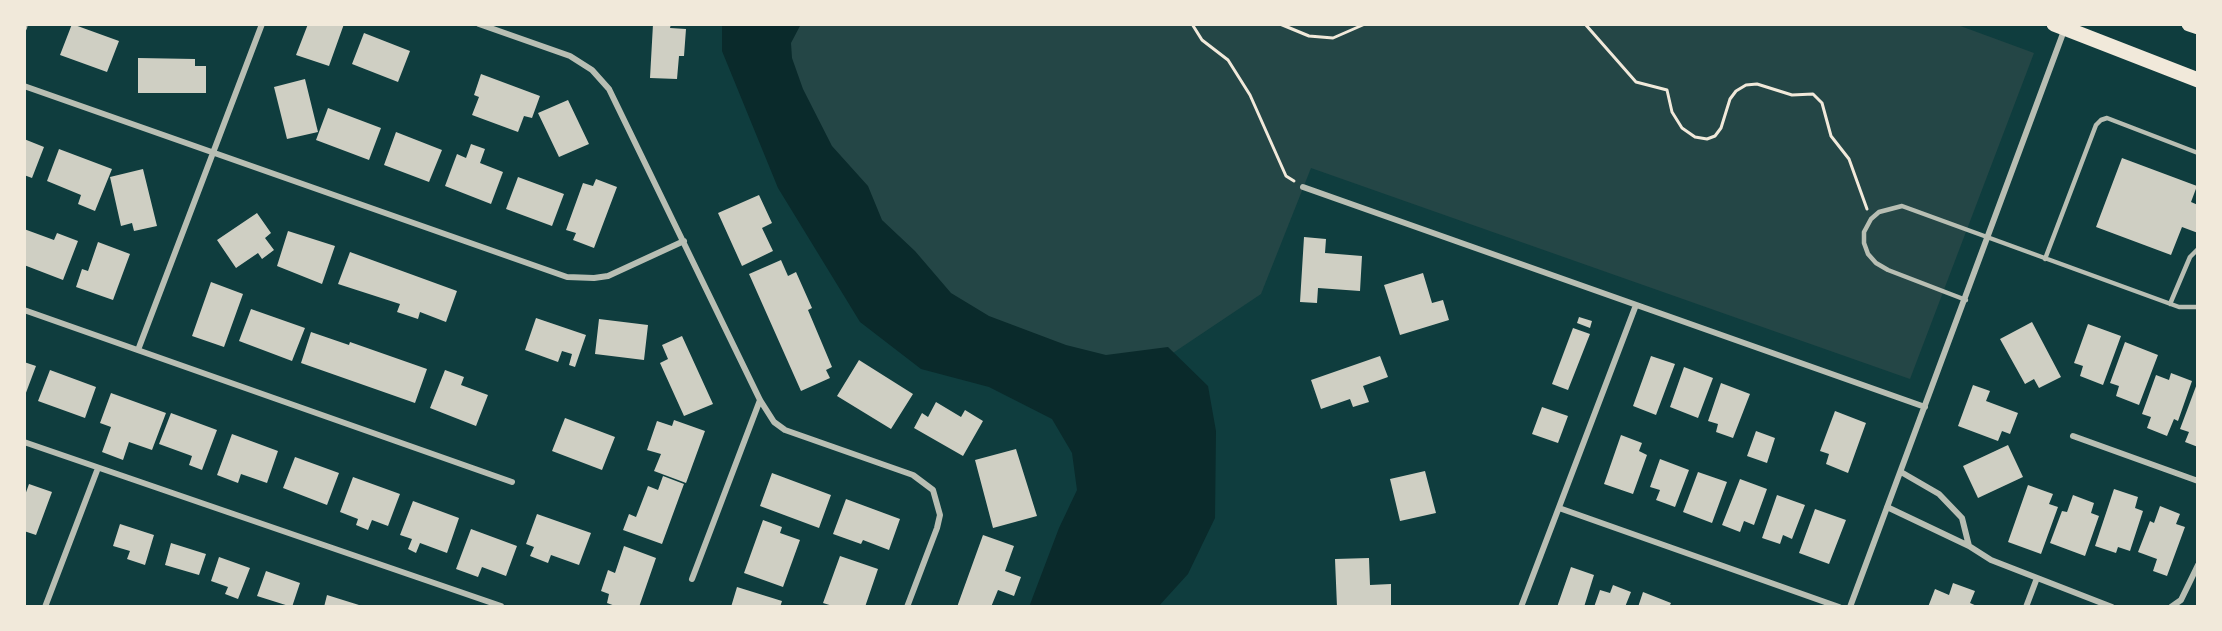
<!DOCTYPE html>
<html>
<head>
<meta charset="utf-8">
<style>
  body { margin:0 }
  #map { position:relative; width:2222px; height:631px; overflow:hidden; background:#0f3d3e; font-family:Overpass,sans-serif }
  canvas { display:block }
  .frame { position:absolute; inset:0; border:26px solid #f1e9da; pointer-events:none }
</style>
</head>
<body>
<div id="map">
<canvas width="2222" height="631"></canvas>
<div class="frame"></div>
</div>
<script>
const ctx = document.querySelector('canvas').getContext('2d');
ctx.lineJoin = 'round';
function fillPath(path, color) { ctx.fillStyle = color; ctx.fill(path, 'evenodd'); }
const toPath = rows => new Path2D(rows.map(r => 'M' + r).join(''));
function stroke(path, color, width, dash) { ctx.strokeStyle = color; ctx.lineWidth = width; ctx.lineCap = dash ? 'butt' : 'round'; ctx.setLineDash(dash || []); ctx.stroke(path); }
fillPath(toPath([
  [745,24,1955,24,2034,53,1910,379,1311,168,1261,294,1155,365,1060,354,951,313,861,205]
]), '#244646');
fillPath(toPath([
  [722,24,801,24,791,43,792,58,803,89,832,146,868,186,882,220,915,251,951,293,989,316,1066,345,1106,355,1168,347,1208,386,1216,431,1215,518,1188,574,1158,607,1029,607,1059,528,1077,490,1072,453,1052,419,989,387,921,369,860,322,778,188,722,51]
]), '#0a2a2b');
fillPath(toPath([
  [72,24,119,41,107,72,60,55],
  [308,24,344,24,329,66,296,55],
  [653,24,671,24,670,28,686,29,684,56,679,56,677,79,650,78],
  [364,33,410,51,398,82,352,64],
  [138,58,195,59,195,66,206,66,206,93,138,93],
  [481,74,540,96,532,118,524,116,518,132,472,115,479,97,474,95],
  [305,79,318,132,287,139,274,87],
  [568,100,589,144,559,157,538,113],
  [328,108,381,128,369,160,316,140],
  [396,132,442,150,429,182,384,165],
  [24,139,44,147,32,178,24,175],
  [471,144,485,149,480,163,503,172,491,204,445,186,457,154,466,158],
  [59,149,112,169,95,211,78,204,81,195,47,181],
  [2122,158,2197,186,2191,202,2198,205,2198,233,2182,227,2171,255,2096,227],
  [143,169,157,226,134,231,132,223,121,226,110,177],
  [518,177,564,194,552,226,506,209],
  [596,179,617,187,594,248,573,240,576,233,566,230,583,183,593,186],
  [759,195,772,223,762,228,773,251,742,266,718,213],
  [257,213,271,233,265,238,274,250,262,259,258,253,236,268,217,240],
  [24,229,54,240,57,233,78,241,63,280,24,265],
  [288,231,335,246,322,284,277,266],
  [1304,237,1326,239,1325,253,1362,256,1360,291,1318,288,1317,303,1300,302],
  [98,242,130,254,113,300,76,287,82,269,88,271],
  [350,252,457,291,446,322,420,312,418,319,397,312,400,304,338,284],
  [781,260,788,276,796,272,812,308,808,310,832,367,826,370,830,378,801,391,749,274],
  [1423,273,1432,303,1443,300,1449,320,1400,335,1384,285],
  [211,282,243,294,224,347,192,336],
  [251,309,305,328,292,361,239,341],
  [1579,317,1592,321,1590,328,1577,323],
  [536,318,586,335,575,367,569,365,572,354,562,351,558,362,525,350],
  [599,319,648,325,644,360,595,354],
  [2032,322,2061,377,2039,388,2034,379,2025,384,2000,339],
  [2088,324,2121,336,2103,385,2080,376,2083,366,2074,363],
  [1573,328,1590,334,1568,390,1552,384],
  [311,332,349,345,350,342,427,369,415,403,301,363],
  [682,336,713,404,684,416,660,363,668,359,662,345],
  [2125,342,2158,355,2139,405,2116,396,2119,386,2110,383],
  [1380,356,1388,377,1363,386,1369,402,1353,407,1350,399,1321,409,1311,380],
  [1651,356,1675,364,1656,415,1633,406],
  [859,360,913,394,891,429,837,396],
  [24,362,36,366,24,398],
  [1684,367,1713,378,1698,418,1670,407],
  [50,370,96,387,85,418,38,401],
  [445,370,464,377,461,385,488,395,476,426,430,408],
  [2171,373,2192,381,2178,421,2174,419,2167,436,2147,428,2151,417,2142,414,2156,375,2169,380],
  [2198,381,2198,447,2185,442,2189,432,2180,429],
  [1721,383,1750,394,1733,438,1716,432,1718,424,1708,421],
  [1973,385,1990,391,1986,401,2018,413,2010,434,2002,431,1998,441,1958,426],
  [111,393,166,413,152,450,129,442,123,460,102,452,111,427,100,423],
  [936,402,961,417,965,410,983,421,963,456,914,428,922,413,928,417],
  [1542,407,1568,416,1558,443,1532,434],
  [1835,411,1866,423,1848,473,1826,464,1829,454,1820,451],
  [171,413,217,430,202,470,189,465,192,456,159,444],
  [565,418,615,437,602,470,552,451],
  [674,420,705,431,686,483,654,471,661,454,647,450,657,421,672,426],
  [1756,431,1775,438,1767,463,1747,456],
  [232,434,278,451,267,483,241,474,238,483,217,475],
  [1621,435,1642,443,1639,451,1647,455,1633,494,1604,484],
  [2008,445,2023,477,1978,498,1963,466],
  [1016,449,1037,516,993,528,975,460],
  [295,457,339,473,327,505,283,488],
  [1660,459,1689,470,1675,507,1656,500,1660,490,1650,487],
  [1425,471,1436,513,1400,521,1390,479],
  [1698,472,1727,482,1712,523,1683,512],
  [772,473,831,495,819,528,760,506],
  [663,476,684,484,662,544,623,530,629,514,636,517,648,486,658,490],
  [353,477,400,494,388,526,372,520,368,530,356,525,358,519,340,512],
  [1740,479,1767,489,1754,525,1744,521,1740,532,1722,525],
  [29,484,52,492,36,535,24,531,24,498],
  [2028,485,2053,494,2049,504,2058,507,2041,554,2008,542],
  [2114,489,2138,497,2135,508,2143,511,2130,551,2118,547,2116,553,2095,546],
  [1777,495,1805,505,1792,539,1783,535,1780,544,1762,538],
  [2073,495,2094,503,2091,513,2099,516,2085,556,2050,543,2062,511,2067,512],
  [846,499,900,519,889,550,863,540,861,544,833,534],
  [413,501,459,518,447,553,420,543,416,553,408,549,412,539,400,535],
  [2160,506,2180,514,2176,524,2185,527,2167,576,2153,571,2157,559,2138,552,2150,521,2154,523],
  [1815,509,1846,520,1829,564,1799,553],
  [537,514,591,533,579,565,551,555,548,563,530,556,534,547,526,544],
  [763,520,782,527,780,533,800,540,783,587,744,573],
  [120,524,154,535,145,565,127,559,130,551,113,546],
  [471,529,517,546,506,576,482,567,478,577,456,569],
  [983,535,1014,546,1005,571,1021,577,1014,596,998,590,991,607,957,607],
  [171,543,206,554,199,575,165,565],
  [624,546,656,558,639,607,618,607,607,603,609,594,601,591,608,570,615,573],
  [840,556,878,569,865,607,836,607,823,603],
  [219,557,250,568,238,599,225,594,228,587,211,581],
  [1369,558,1370,585,1391,584,1391,607,1337,607,1335,559],
  [1571,567,1594,575,1584,607,1557,607],
  [266,571,300,583,292,607,257,596],
  [1953,583,1975,591,1970,603,1979,607,1928,607,1935,589,1949,595],
  [1613,585,1631,592,1625,607,1594,607,1600,590,1610,593],
  [737,587,782,601,780,607,731,607],
  [1643,592,1671,603,1669,607,1638,607],
  [327,595,359,605,358,607,324,607]
]), '#cfcfc3');
stroke(toPath([
  [1192,24,1202,40,1228,60,1250,95,1286,176,1294,181],
  [1280,24,1309,36,1333,38,1365,24],
  [1585,24,1636,82,1667,90,1672,112,1682,128,1695,137,1707,139,1715,136,1721,128,1730,99,1736,91,1746,85,1757,84,1792,95,1813,94,1822,103,1831,136,1849,159,1867,209]
]), '#f1e9da', 3);
stroke(toPath([
  [2045,259,2096,125,2101,120,2107,118,2198,153],
  [1966,300,1888,270,1876,263,1868,254,1864,243,1864,232,1871,219,1879,212,1902,206,2179,307,2198,307],
  [2170,304,2190,257,2198,249]
]), '#b8beb3', 4.5);
stroke(toPath([
  [479,24,570,56,592,70,609,89,760,400,774,422,785,430,913,475,933,490,940,515,937,528,907,607],
  [24,28,25,24],
  [24,86,567,277,594,278,608,276,684,241],
  [1303,187,1925,407],
  [24,310,512,482],
  [138,350,262,24],
  [2073,436,2198,481],
  [24,442,501,606],
  [1901,472,1939,494,1962,518,1969,546],
  [1887,507,1969,546,1991,560,2112,607],
  [1559,508,1839,607],
  [692,579,760,400],
  [45,607,98,468],
  [1521,607,1636,305],
  [1850,607,2065,28],
  [2026,607,2037,578],
  [2171,607,2181,600,2198,565]
]), '#b8beb3', 6);
stroke(toPath([
  [2054,24,2198,80],
  [2189,24,2198,27]
]), '#f1e9da', 15);
</script>
</body>
</html>
